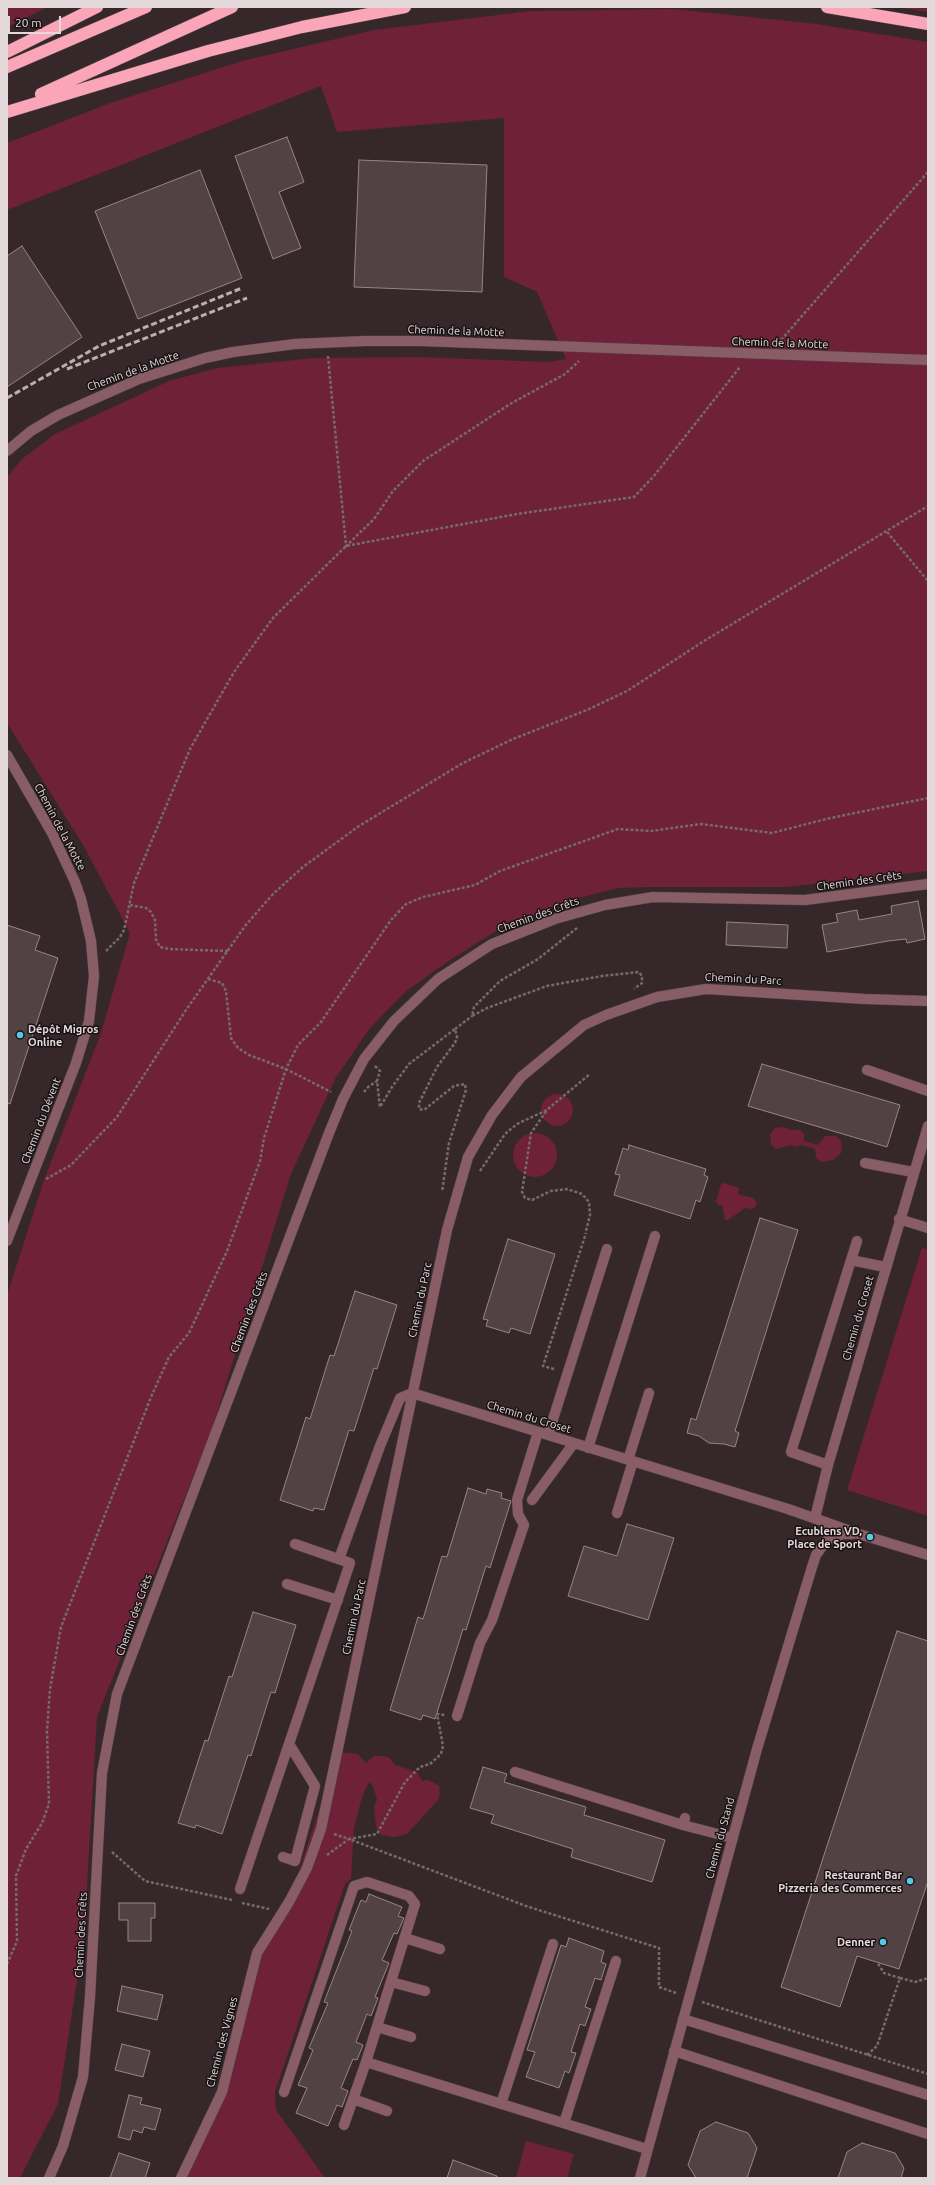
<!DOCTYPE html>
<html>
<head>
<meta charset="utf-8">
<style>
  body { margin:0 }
  #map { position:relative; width:935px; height:2185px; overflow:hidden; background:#36272a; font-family:Ubuntu,sans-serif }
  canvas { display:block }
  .frame { position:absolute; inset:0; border:8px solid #e3d9da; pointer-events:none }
  .scale { position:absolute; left:8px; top:16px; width:53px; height:18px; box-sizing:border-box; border:2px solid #e3d9da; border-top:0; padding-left:5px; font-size:12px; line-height:14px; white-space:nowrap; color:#e3d9da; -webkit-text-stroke:3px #191214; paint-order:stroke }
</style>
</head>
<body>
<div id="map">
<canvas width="935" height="2185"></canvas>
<div class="frame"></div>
<div class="scale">20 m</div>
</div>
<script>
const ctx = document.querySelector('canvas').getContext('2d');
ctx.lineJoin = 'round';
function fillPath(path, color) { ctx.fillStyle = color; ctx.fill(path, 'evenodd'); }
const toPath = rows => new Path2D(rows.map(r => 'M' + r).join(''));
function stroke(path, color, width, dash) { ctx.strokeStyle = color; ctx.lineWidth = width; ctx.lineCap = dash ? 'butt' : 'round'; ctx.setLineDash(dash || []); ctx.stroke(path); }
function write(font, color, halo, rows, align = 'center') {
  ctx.font = font + ' Ubuntu,sans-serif'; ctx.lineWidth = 3; ctx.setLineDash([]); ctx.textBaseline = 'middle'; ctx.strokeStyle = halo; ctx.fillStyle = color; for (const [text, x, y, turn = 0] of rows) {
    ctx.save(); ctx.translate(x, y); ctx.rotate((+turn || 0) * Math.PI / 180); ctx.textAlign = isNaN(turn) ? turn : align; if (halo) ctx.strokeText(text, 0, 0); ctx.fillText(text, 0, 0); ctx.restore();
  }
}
fillPath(toPath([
  [7,7,48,7,7,27],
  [896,7,928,7,928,12],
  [674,9,817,24,928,42,928,871,786,887,653,887,618,888,566,901,499,929,447,962,405,992,370,1028,335,1079,291,1174,212,1429,97,1717,84,1935,58,2104,20,2178,7,2178,7,1295,44,1180,101,1033,130,933,83,845,7,723,7,477,22,459,55,434,169,381,217,368,314,358,420,357,548,362,566,359,537,292,504,277,504,118,337,132,321,86,7,210,7,143,113,102,242,61,374,30,531,11],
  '541 1110a16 16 0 1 1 32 0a16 16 0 1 1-32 0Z',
  [784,1127,790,1130,800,1130,804,1134,804,1141,818,1145,825,1136,836,1136,841,1141,842,1152,833,1160,822,1162,816,1158,815,1149,802,1145,795,1147,791,1145,776,1149,771,1144,770,1134,775,1128],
  '513 1155a22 22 0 1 1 44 0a22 22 0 1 1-44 0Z',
  [724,1183,739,1188,738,1194,753,1198,757,1203,755,1207,752,1209,745,1208,728,1220,725,1220,722,1205,718,1205,716,1202,721,1184],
  [922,1248,928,1249,928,1516,847,1490],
  [338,1752,358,1754,366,1763,374,1756,383,1756,390,1758,395,1765,417,1772,422,1781,428,1780,434,1783,439,1786,440,1793,438,1800,407,1834,395,1837,381,1835,376,1827,374,1807,377,1800,373,1786,369,1782,362,1797,354,1828,351,1879,345,1884,275,2092,276,2110,325,2178,186,2178,222,2092,257,1953,289,1902],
  [526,2141,574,2154,567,2178,516,2178]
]), '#6e2138');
const building = toPath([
  [287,137,304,182,279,192,301,248,273,259,235,156,287,137],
  [359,160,487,165,482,292,354,287,359,160],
  [200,170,242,278,138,319,95,211,200,170],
  [22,246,82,337,7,387,7,256,22,246],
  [918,901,925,939,907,943,906,939,888,941,827,952,822,925,838,922,836,914,857,910,859,920,892,914,891,906,918,901],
  [727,922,788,925,787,948,726,945,727,922],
  [7,925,40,936,35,950,58,958,10,1104,7,1103,7,925],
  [762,1064,900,1105,887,1147,748,1106,762,1064],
  [629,1145,706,1169,704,1175,708,1177,700,1202,696,1200,690,1219,614,1195,620,1175,615,1174,623,1148,628,1150,629,1145],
  [760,1218,798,1230,735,1431,739,1433,735,1447,724,1444,709,1443,699,1436,687,1433,691,1418,696,1420,760,1218],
  [508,1239,555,1254,530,1334,511,1328,509,1333,486,1326,488,1320,483,1319,508,1239],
  [355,1291,397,1305,377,1369,374,1368,354,1431,349,1430,324,1510,314,1508,313,1511,280,1500,306,1417,310,1419,330,1355,334,1356,355,1291],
  [468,1488,486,1494,487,1489,502,1493,501,1498,511,1501,490,1568,486,1566,466,1630,463,1629,435,1719,423,1715,421,1720,390,1710,418,1617,423,1619,442,1556,447,1557,468,1488],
  [627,1524,674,1538,648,1620,568,1596,584,1546,617,1556,627,1524],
  [253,1612,296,1625,275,1693,271,1692,251,1756,248,1755,222,1834,196,1825,195,1828,178,1823,205,1740,208,1741,229,1676,232,1677,253,1612],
  [897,1631,928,1641,928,1881,899,1969,857,1956,840,2007,781,1987,897,1631],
  [483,1767,507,1774,504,1782,586,1807,584,1815,665,1840,652,1882,571,1857,573,1849,491,1823,494,1815,470,1808,483,1767],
  [369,1894,402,1907,398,1916,404,1918,397,1934,394,1933,382,1960,389,1963,375,1997,378,1998,371,2016,367,2014,356,2042,363,2045,357,2060,353,2059,341,2088,348,2091,342,2107,337,2105,328,2126,296,2113,307,2088,298,2085,313,2050,309,2048,328,2003,324,2002,352,1931,349,1930,361,1900,366,1902,369,1894],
  [119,1903,155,1903,155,1918,151,1918,151,1941,128,1941,128,1920,119,1920,119,1903],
  [569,1938,604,1951,601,1962,606,1964,601,1980,595,1978,585,2007,591,2009,585,2026,580,2024,571,2052,576,2053,569,2073,565,2071,559,2088,526,2077,535,2052,527,2050,561,1945,566,1947,569,1938],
  [122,1986,163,1995,157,2020,117,2011,122,1986],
  [122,2044,150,2051,143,2077,115,2070,122,2044],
  [129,2095,142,2098,140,2104,161,2109,155,2130,144,2127,142,2133,133,2130,130,2140,118,2137,129,2095],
  [716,2122,748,2133,757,2148,747,2178,696,2178,688,2165,700,2131,716,2122],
  [862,2143,895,2153,904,2168,901,2178,838,2178,847,2152,862,2143],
  [119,2153,150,2163,145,2178,110,2178,119,2153],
  [453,2160,497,2176,497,2178,447,2178,453,2160]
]);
fillPath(building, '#524245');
stroke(building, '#978588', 1);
const minor = toPath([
  [7,451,31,431,58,415,139,379,205,358,233,352,295,344,365,341,421,341,928,360],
  [7,755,52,833,75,882,81,899,91,941,94,976,89,1021,76,1063,7,1241],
  [867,1070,928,1091],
  [865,1163,913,1172],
  [899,1219,928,1228],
  [851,1260,885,1267],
  [548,1435,607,1249],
  [588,1448,655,1236],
  [628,1460,649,1393],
  [828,1465,791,1452,857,1241],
  [532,1500,574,1443],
  [617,1513,633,1461],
  [815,1518,828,1465,928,1126],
  [339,1559,380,1446,400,1398,412,1393,788,1509,859,1534,928,1555],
  [287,1584,338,1600],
  [457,1716,480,1643,492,1620,524,1525,518,1514,517,1500,538,1432],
  [515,1772,683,1825,685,1818],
  [683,1825,733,1838],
  [283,1857,295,1861,315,1786,289,1744],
  [240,1889,350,1563,295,1544],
  [405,1938,440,1949],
  [391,1982,425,1991],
  [683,2019,928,2095],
  [377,2027,411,2037],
  [674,2051,928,2134],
  [366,2062,647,2149],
  [284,2092,354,1886,367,1882,409,1896,415,1904,366,2062,344,2125],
  [353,2099,387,2111],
  [501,2104,553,1944],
  [564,2123,616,1961],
  [49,2178,63,2146,83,2077,90,1997,102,1773,117,1694,329,1133,343,1099,364,1059,394,1021,438,979,492,944,555,919,605,905,653,897,805,900,928,884],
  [181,2178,222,2092,257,1953,289,1902,307,1868,321,1829,447,1230,468,1157,492,1115,521,1077,584,1025,606,1015,657,997,706,989,865,999,928,1001],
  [640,2178,757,1749,812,1567,816,1555,826,1541,843,1534,853,1534]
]);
const highway = toPath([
  [827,7,928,24],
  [7,52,97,7],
  [7,67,146,7],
  [41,94,232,7],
  [7,112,208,51,302,27,405,7]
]);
stroke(minor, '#524346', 11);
stroke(highway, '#524346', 13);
stroke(toPath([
  [781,340,928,172],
  [328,356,346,546,374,519,393,491,423,461,510,404,565,374,579,361],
  [887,532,928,581],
  [130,905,146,908,151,912,155,920,156,940,160,947,169,949,228,951],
  [577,928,538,959,500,981,474,1007,472,1016,487,1008,547,986,602,976,639,972,642,976,642,983,634,989],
  [106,951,120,937,124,930,134,883,190,749,234,672,273,618,346,546,517,514,634,497,654,476,740,367],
  [208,979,222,983,226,991,231,1038,238,1048,249,1055,286,1069,331,1092],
  [455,1029,472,1016],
  [375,1066,380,1071,377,1081,380,1107,392,1087,409,1064,455,1029,457,1037,455,1043,437,1067,419,1103,419,1109,424,1110,454,1086,465,1084,466,1090,449,1143,442,1192],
  [364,1092,368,1087,377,1081],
  [548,1109,590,1074],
  [480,1171,505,1134,517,1124,547,1110,531,1133,522,1192,525,1198,532,1200,551,1191,567,1189,582,1194,589,1202,590,1215,586,1231],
  [46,1179,71,1165,117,1117,186,1010,245,926,273,894,303,867,359,826,463,763,513,739,587,710,627,691,704,641,928,506],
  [554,1369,543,1366,586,1233],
  [334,1834,349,1839,377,1834,405,1782,420,1767,430,1764,441,1754,443,1746,437,1714,445,1715],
  [112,1852,145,1881,232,1900],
  [327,1855,349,1839,526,1906,659,1948,659,1987,676,1993],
  [242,1903,269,1909],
  [7,1964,17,1941,16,1876,26,1849,42,1823,49,1804,47,1731,50,1689,61,1627,151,1397,169,1357,189,1333,227,1251,260,1161,264,1138,286,1069,298,1045,321,1022,391,920,406,904,423,897,475,885,500,871,618,829,651,831,701,824,772,833,826,819,928,798],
  [900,1978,915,1982,928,1978],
  [702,2002,928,2074],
  [867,2055,877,2046,900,1978,884,1973,877,1962]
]), '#776a6c', 2.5, [3, 2]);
stroke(minor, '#885d66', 10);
stroke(highway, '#fba6b8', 12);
stroke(toPath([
  [67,369,247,298],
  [7,398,99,346,242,288]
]), '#baafb1', 3, [6, 3]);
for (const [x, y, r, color] of [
  [20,1035,4,"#58c9e3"],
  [870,1537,4,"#58c9e3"],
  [910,1881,4,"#58c9e3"],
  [883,1942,4,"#58c9e3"]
]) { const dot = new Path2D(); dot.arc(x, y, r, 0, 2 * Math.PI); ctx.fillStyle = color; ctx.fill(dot); stroke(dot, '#191214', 1.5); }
write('11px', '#e3d9da', '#191214', [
  ["Chemin de la Motte",456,331,2],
  ["Chemin de la Motte",780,343,2],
  ["Chemin de la Motte",133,371,-20],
  ["Chemin de la Motte",60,827,62],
  ["Chemin des Crêts",859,881,-8],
  ["Chemin des Crêts",538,915,-20],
  ["Chemin du Parc",743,979,3],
  ["Chemin du Dévent",41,1121,-69],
  ["Chemin du Parc",420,1300,-78],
  ["Chemin des Crêts",249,1312,-69],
  ["Chemin du Croset",858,1318,-74],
  ["Chemin du Croset",529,1417,17],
  ["Chemin des Crêts",134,1615,-70],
  ["Chemin du Parc",354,1617,-78],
  ["Chemin du Stand",720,1838,-75],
  ["Chemin des Crêts",81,1935,-87],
  ["Chemin des Vignes",222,2042,-75]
]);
write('bold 11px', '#e3d9da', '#191214', [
  ["Dépôt Migros",28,1029,"left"],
  ["Online",28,1042,"left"],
  ["Ecublens VD,",862,1531],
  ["Place de Sport",862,1544],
  ["Restaurant Bar",902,1875],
  ["Pizzeria des Commerces",902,1888],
  ["Denner",875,1942]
], 'right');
</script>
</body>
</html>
